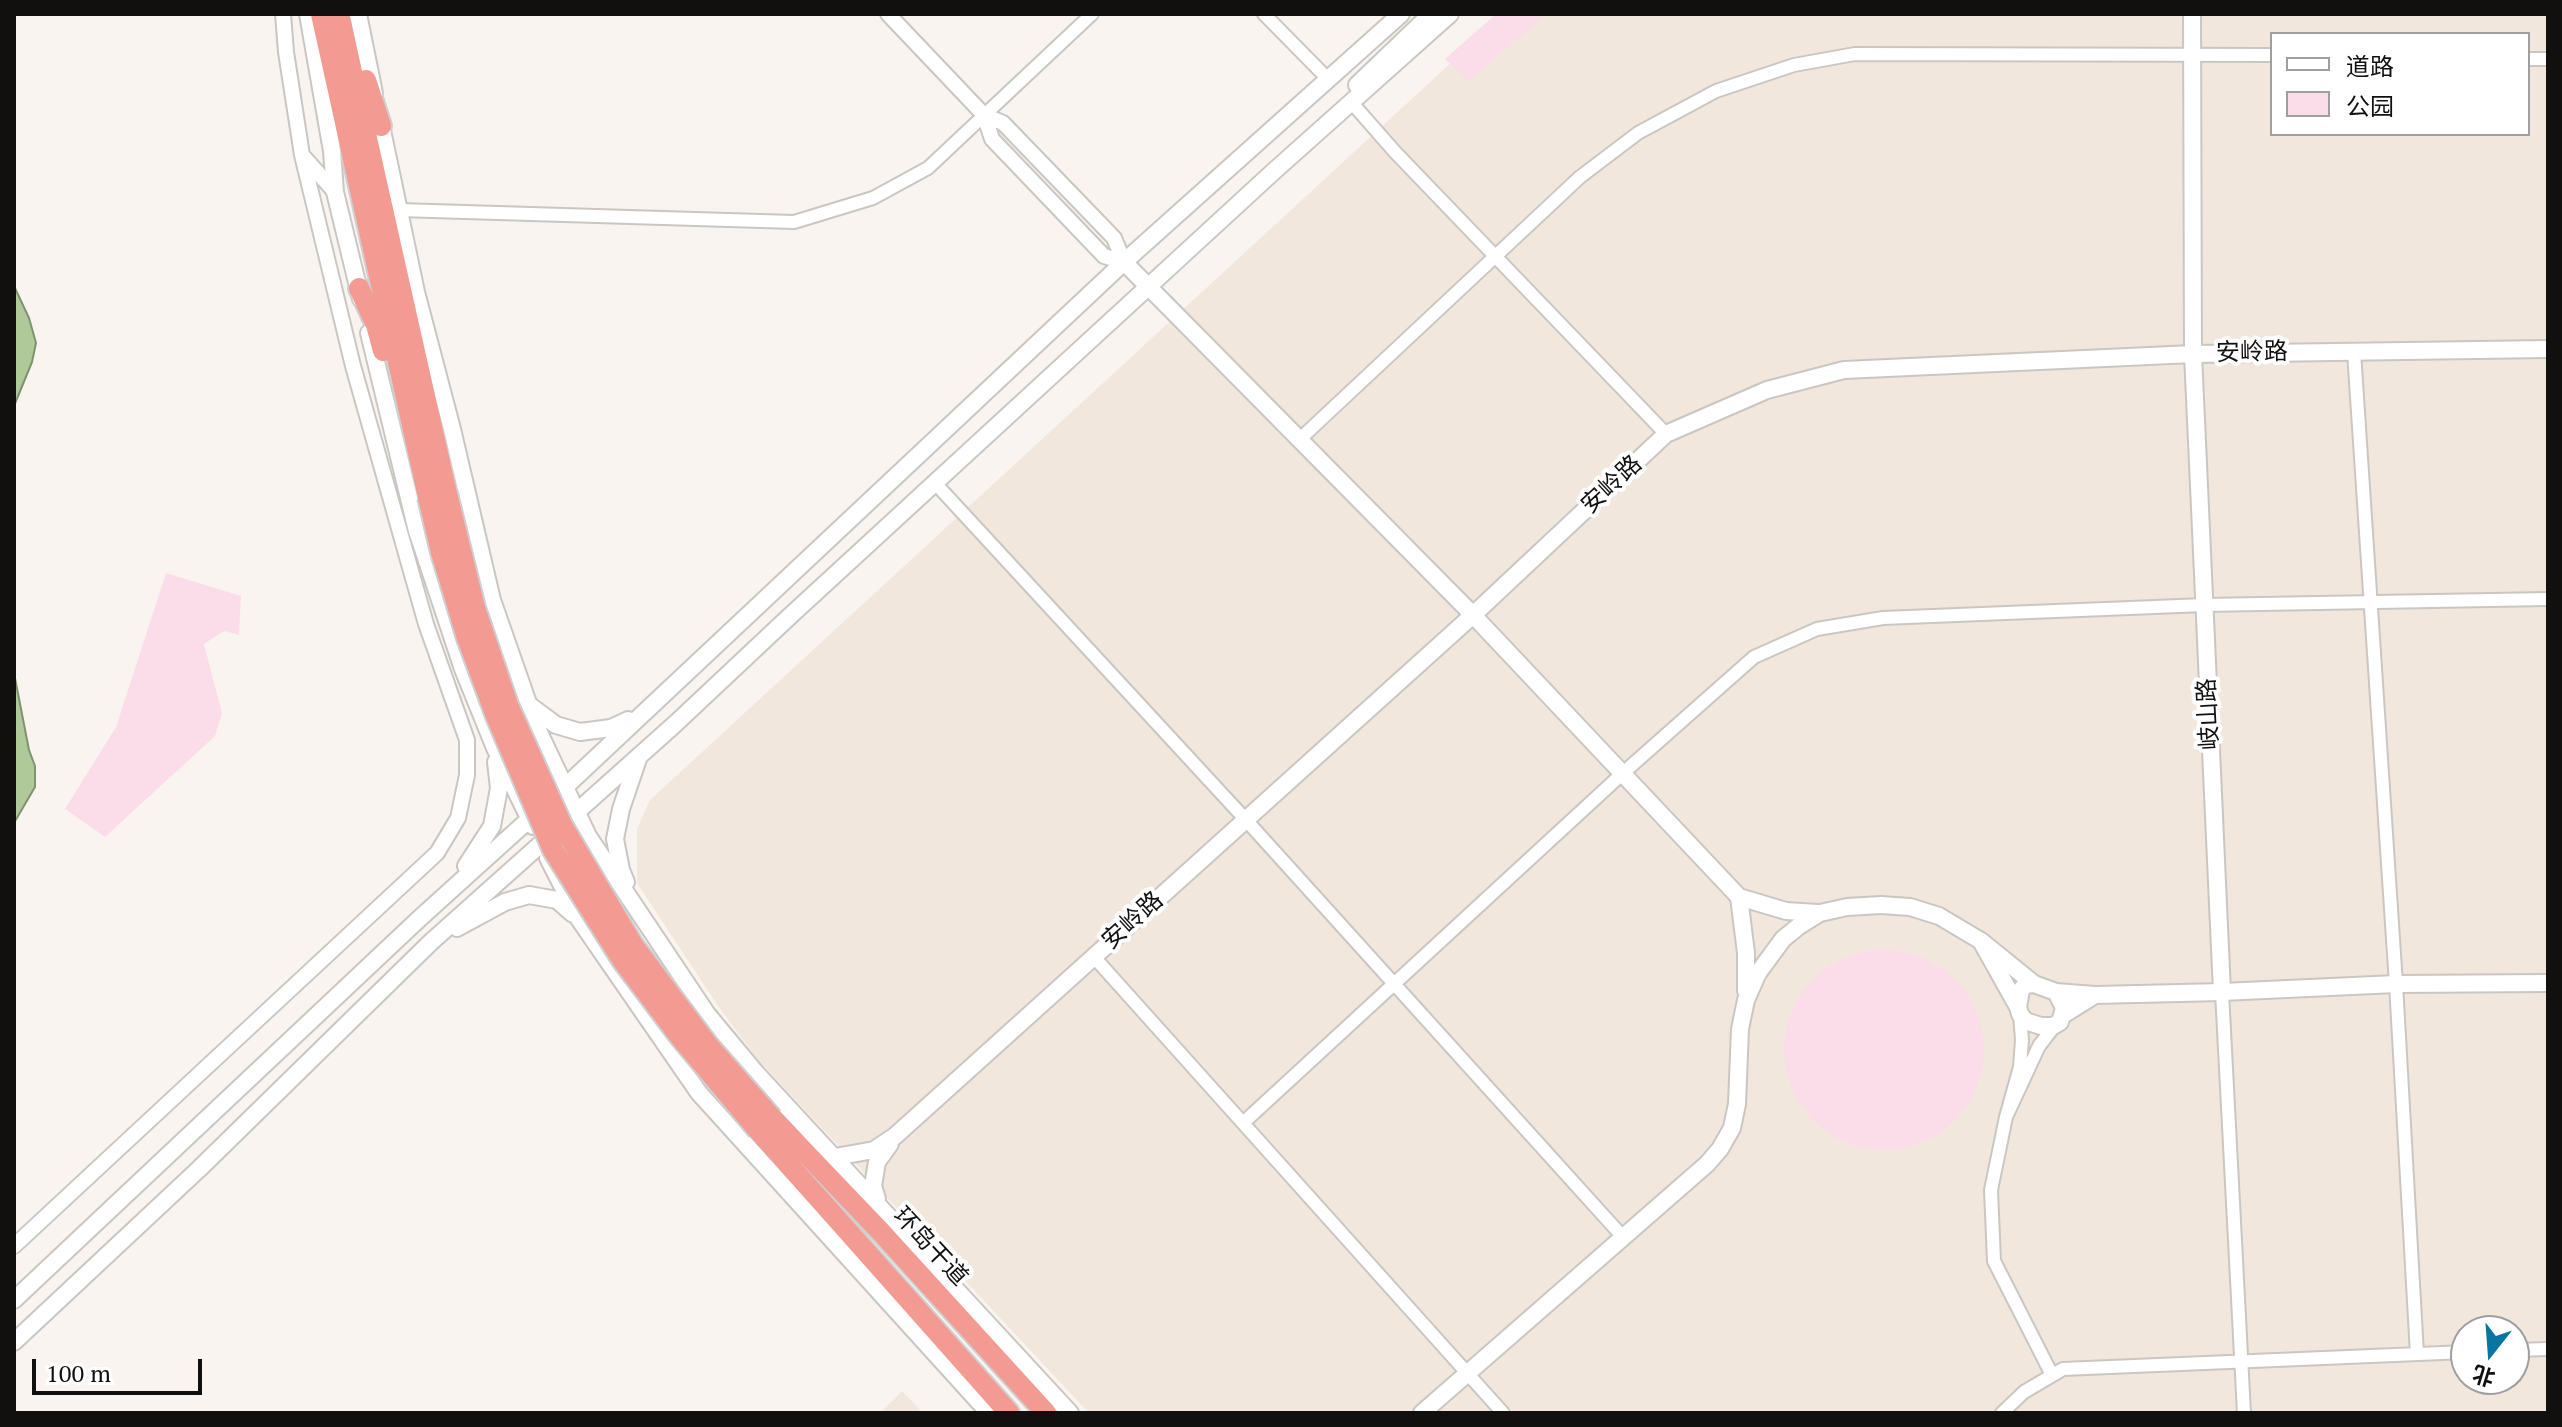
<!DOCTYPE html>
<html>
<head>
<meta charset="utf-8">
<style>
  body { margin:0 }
  #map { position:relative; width:2562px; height:1427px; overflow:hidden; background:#f9f4f0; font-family:"PT Serif","Noto Sans SC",serif }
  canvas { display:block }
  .frame { position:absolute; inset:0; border:16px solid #12100f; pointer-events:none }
  .legend { position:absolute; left:2270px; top:32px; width:260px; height:104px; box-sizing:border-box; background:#fff; border:2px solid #a09f9f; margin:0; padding:10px 14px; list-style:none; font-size:24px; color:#12100f }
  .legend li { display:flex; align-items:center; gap:16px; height:40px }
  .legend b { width:40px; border:2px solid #a09f9f }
  .north { position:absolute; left:2450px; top:1315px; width:80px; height:80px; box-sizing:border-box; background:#fff; border:2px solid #a09f9f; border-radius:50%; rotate:197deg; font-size:22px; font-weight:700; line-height:32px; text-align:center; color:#12100f }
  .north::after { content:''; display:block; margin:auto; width:28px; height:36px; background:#0876a0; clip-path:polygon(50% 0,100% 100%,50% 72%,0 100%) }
  .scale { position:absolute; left:32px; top:1359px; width:170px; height:36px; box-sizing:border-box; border:4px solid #12100f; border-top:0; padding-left:10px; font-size:24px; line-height:28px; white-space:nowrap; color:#12100f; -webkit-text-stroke:6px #fff; paint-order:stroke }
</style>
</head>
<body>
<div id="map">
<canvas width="2562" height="1427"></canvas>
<div class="frame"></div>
<ul class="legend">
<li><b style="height:10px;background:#fff"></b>道路</li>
<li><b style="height:22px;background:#fbdde9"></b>公园</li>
</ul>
<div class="north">北</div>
<div class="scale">100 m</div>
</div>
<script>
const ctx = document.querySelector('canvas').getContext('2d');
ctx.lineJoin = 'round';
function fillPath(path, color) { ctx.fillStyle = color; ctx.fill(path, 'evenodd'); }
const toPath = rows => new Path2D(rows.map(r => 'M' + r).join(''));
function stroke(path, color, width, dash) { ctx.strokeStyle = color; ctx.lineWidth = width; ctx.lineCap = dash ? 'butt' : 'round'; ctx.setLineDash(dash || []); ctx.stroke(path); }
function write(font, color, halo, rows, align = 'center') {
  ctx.font = font + ' "PT Serif","Noto Sans SC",serif'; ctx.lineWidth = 8; ctx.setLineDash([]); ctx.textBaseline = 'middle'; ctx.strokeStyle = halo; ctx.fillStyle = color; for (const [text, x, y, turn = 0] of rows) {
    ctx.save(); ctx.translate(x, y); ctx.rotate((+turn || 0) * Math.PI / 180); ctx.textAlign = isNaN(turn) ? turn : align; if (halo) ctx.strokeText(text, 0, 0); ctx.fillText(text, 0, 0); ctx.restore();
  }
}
fillPath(toPath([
  [1504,14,2548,14,2548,1413,1089,1413,759,1061,718,1006,637,883,637,829,650,800],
  [2272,34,2528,34,2528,134,2272,134],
  [2466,1331,2514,1331,2514,1379,2466,1379],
  [902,1391,923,1413,880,1413]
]), '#f2e7dd');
fillPath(toPath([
  [1496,14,1546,14,1469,81,1445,59],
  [166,573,241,596,239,635,224,631,204,644,222,713,215,736,105,837,65,809,116,727],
  '1784 1050a100 100 0 1 1 200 0a100 100 0 1 1-200 0Z'
]), '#fbdde9');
const water = toPath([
  [14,286,29,318,36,343,32,362,14,406,14,286],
  [14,673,29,750,35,766,35,787,14,823,14,673]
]);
fillPath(water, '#b0c998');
stroke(water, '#81926f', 2);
const minor = toPath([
  [1264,14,1328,79],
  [2528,59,2548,59],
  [1352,103,1395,152,1666,434],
  [399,210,794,222,873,198,928,168,1092,14],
  [2354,352,2396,984,2417,1354],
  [1300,439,1580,177,1638,133,1716,91,1794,65,1855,54,2272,55],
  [935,483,1246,820,1622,1236],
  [1094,957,1503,1413],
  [2222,992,2244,1413],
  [2020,1014,2022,1040,2020,1067,2006,1117,2039,1046,2056,1024],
  [2006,1117,1991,1190,1994,1261,2052,1375],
  [1243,1123,1623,773,1754,657,1817,629,1883,618,2204,605,2548,599],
  [2514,1350,2548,1349],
  [2002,1413,2024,1392,2063,1369,2466,1352]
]);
const tertiary = toPath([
  [283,14,286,52,302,155,335,192],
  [888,14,984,115,1003,123,1114,238,1124,262],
  [984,115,992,139,1104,256,1124,262],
  [14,1246,437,853,458,818,467,775,467,740,426,624,353,366,302,155]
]);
const secondary = toPath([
  [308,14,332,151,335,192,361,299],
  [358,14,374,93],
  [2192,14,2193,354,2222,992],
  [1357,85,1431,14],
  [379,116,416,292,452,429,492,600,536,726,588,836,707,1014,756,1073,1070,1413],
  [1124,262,1473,615,1739,897],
  [369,333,417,531,463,669,495,748,533,826],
  [529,705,556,725,580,732,611,728,628,720],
  [548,858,579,919,699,1093,989,1413],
  [466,866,492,826,499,788,496,762],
  [626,882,621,870,615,839,621,809,638,759],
  [457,928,505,902,529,895,557,900,573,914],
  [2034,984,2056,992,2064,1008,2060,1022,2053,1026,2041,1026,2025,1021,2020,1014,2018,1007,2021,990,2025,985,2034,984],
  [1746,991,1746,953,1739,897,1786,911,1818,913],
  [2056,992,2095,995,2063,1015],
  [2095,995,2222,992,2396,984,2548,983],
  [2018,1007,1981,941,2034,984],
  [835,1157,874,1150,895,1136,1473,615,1666,434,1767,390,1844,370,2193,354,2548,349],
  [877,1199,873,1186,877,1162,890,1144],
  [14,1300,420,918,566,786,1124,262,1401,14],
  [14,1342,200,1168,431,942,675,724,790,616,1273,172,1450,14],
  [1422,1413,1707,1164,1720,1149,1732,1128,1737,1104,1740,1029,1746,1000,1758,973,1783,939,1799,926,1820,913,1847,907,1881,905,1910,907,1939,916,1981,941]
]);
const trunk = toPath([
  [321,14,428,497],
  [339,14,447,494],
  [366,80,381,126],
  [359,288,376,325,383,351],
  [772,1118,881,1232,1046,1413],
  [758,1130,1009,1413]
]);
stroke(minor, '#cac6c2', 16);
stroke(tertiary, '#cac6c2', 18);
stroke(secondary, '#cac6c2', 20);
stroke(trunk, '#d0cfcf', 24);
stroke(minor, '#fff', 12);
stroke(tertiary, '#fff', 14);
stroke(secondary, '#fff', 16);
stroke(trunk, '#f39a92', 20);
const trunkBridge = toPath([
  [447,494,475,608,508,705,562,825,633,945,708,1045,772,1118],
  [428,497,441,552,467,638,496,716,553,850,622,960,680,1037,758,1130]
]);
stroke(trunkBridge, '#d0cfcf', 24, []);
stroke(trunkBridge, '#f39a92', 20);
write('24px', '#12100f', '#fff', [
  ["安岭路",2252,353,-1],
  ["安岭路",1612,485,-43],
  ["岐山路",2209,714,-93],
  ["安岭路",1133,921,-42],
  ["环岛干道",930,1247,47]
]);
</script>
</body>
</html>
